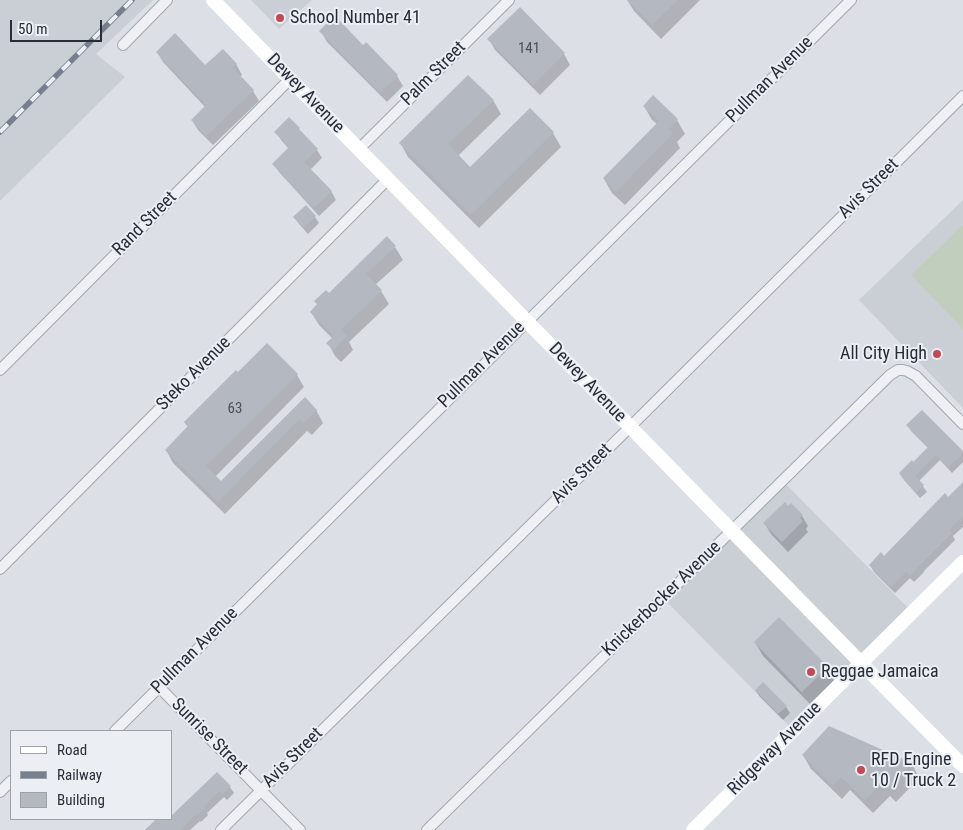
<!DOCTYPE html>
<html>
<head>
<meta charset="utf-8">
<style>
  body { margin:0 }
  #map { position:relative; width:963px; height:830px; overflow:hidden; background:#dcdfe5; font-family:"Roboto Condensed",sans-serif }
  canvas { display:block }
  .legend { position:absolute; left:10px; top:730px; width:162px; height:90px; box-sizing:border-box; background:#ebeef3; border:1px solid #9da1a9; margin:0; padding:6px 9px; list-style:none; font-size:15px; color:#272d39 }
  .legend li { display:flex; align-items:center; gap:10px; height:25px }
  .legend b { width:25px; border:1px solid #9da1a9 }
  .scale { position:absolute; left:10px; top:20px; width:92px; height:22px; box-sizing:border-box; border:2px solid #272d39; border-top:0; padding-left:6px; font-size:15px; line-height:18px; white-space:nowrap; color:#272d39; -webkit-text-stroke:4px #ebeef3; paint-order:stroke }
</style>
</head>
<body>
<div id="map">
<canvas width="963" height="830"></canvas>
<ul class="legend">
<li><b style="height:6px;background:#fff"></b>Road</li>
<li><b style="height:6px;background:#777e8d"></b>Railway</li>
<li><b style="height:14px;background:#b4b8c1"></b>Building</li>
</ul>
<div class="scale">50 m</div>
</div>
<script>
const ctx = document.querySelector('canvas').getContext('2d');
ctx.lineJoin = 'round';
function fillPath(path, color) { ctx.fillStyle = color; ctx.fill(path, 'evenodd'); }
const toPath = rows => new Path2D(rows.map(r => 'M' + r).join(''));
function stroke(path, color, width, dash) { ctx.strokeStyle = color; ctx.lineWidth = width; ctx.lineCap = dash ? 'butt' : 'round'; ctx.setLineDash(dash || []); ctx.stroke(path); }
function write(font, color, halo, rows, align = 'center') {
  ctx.font = font + ' "Roboto Condensed",sans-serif'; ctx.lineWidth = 4; ctx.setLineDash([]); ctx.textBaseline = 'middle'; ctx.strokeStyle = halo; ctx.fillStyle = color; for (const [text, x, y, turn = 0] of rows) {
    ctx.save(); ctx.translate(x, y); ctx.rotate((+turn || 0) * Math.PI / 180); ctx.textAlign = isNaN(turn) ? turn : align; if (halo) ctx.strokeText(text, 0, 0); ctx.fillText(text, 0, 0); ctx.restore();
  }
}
fillPath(toPath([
  [0,0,153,0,96,54,125,77,0,201],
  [251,0,312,0,279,29],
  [963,200,963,408,859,300],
  [782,480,912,612,793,730,663,598]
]), '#caced5');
fillPath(toPath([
  [963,225,963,329,911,275]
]), '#c1cebe');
fillPath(toPath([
  [627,0,700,0,661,39,634,11],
  [520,9,564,54,570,65,540,95,495,50,489,39],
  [321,31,363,46,397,76,403,86,387,102,327,42],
  [157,52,205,67,236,64,242,75,240,77,253,91,259,101,213,145,198,130,192,120,205,107,163,62],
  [493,100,501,114,458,156,470,168,530,109,553,133,561,147,479,228,408,157,401,144],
  [644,106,677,120,685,134,677,142,680,148,625,205,612,193,604,179,657,124,652,120],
  [276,132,317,150,322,158,310,170,331,191,336,200,319,216,279,172,274,164,289,149,281,140],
  [306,207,315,217,319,223,308,234,299,224,295,218],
  [395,247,403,260,375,285,381,291,389,304,349,342,353,350,341,362,335,356,328,343,333,339,319,325,311,312,329,295],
  [238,374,297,375,304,387,215,477,221,483,305,399,316,410,323,423,312,435,307,431,225,514,173,463,166,450,188,427,185,423],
  [922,411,963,453,963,462,952,473,940,460,919,481,927,492,920,498,904,480,900,474,913,463,928,448,911,431,908,425],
  [963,484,963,527,953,536,955,540,924,571,924,572,914,582,910,578,895,593,874,572,870,565,884,558],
  [791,505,802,516,808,526,806,529,808,532,788,552,771,534,765,524],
  [755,642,827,668,835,682,811,705,763,656],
  [756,691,786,707,790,713,783,720,760,697],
  [829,728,912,764,919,778,896,802,890,796,873,813,850,790,842,799,811,769,803,755],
  [217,774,230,787,234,793,227,800,224,797,207,813,208,815,201,822,200,821,190,830,145,830,158,819,171,819,171,815,173,816]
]), '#0003');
fillPath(toPath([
  [627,0,678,0,652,25],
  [520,7,565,53,533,85,487,39],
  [338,19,363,45,366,42,398,75,380,93,319,31,330,20,334,23],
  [175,33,205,65,223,49,237,64,233,68,254,90,206,136,191,120,206,105,156,52],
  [468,75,494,100,448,144,470,167,530,108,554,132,471,215,399,143],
  [653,95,678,119,669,129,673,133,616,192,603,178,659,121,643,106],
  [289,117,300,128,299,129,318,149,304,162,332,191,314,208,272,164,289,147,274,132],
  [306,205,316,216,304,228,293,217],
  [387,236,396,246,366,274,382,290,341,330,347,336,333,350,326,343,334,336,310,312,317,304,314,301,326,290,329,293],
  [267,343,298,374,206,466,221,481,305,397,317,410,304,423,299,419,218,502,165,450,188,426,184,422,236,370,238,372],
  [922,410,963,451,963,453,948,467,936,455,915,476,924,485,916,493,899,473,912,460,913,462,928,447,906,425],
  [963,482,963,516,949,530,952,533,921,564,910,576,906,572,891,587,869,565,881,552,884,556,945,493,948,497],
  [785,502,788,506,791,503,803,515,800,518,803,521,782,542,763,523],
  [779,617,828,667,802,692,754,642],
  [763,682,787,706,778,714,755,690],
  [829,726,912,763,887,789,881,783,865,800,841,777,833,785,802,755],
  [217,772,231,786,222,794,219,791,204,806,205,808,197,816,195,815,180,830,145,830,156,819,171,819,171,816]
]), '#b4b8c1');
const street = toPath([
  [123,45,167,0],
  [359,149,509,0],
  [0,370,290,79],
  [0,569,388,179],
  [159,687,300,830],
  [115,731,851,0],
  [0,792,11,781],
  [221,830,630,427,963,96],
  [427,830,890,375,898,370,903,370,907,371,916,376,963,424]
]);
stroke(street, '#a2a6ae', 12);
stroke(street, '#eef0f3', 10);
stroke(toPath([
  [213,0,861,663,963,766],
  [693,830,963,562]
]), '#fff', 14);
const rail = toPath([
  [0,132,132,0]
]);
stroke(rail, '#777e8d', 5.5);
stroke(rail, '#ebeef3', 4, [11]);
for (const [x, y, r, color] of [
  [280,18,5,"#bf4b57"],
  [937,354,5,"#bf4b57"],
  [811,672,5,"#bf4b57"],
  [861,770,5,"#bf4b57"]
]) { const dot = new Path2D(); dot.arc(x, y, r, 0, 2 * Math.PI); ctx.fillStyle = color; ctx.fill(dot); stroke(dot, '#ebeef3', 2); }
write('15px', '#4a505b', null, [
  ["141",529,49],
  ["63",235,409]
]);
write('18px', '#272d39', '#ebeef3', [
  ["School Number 41",290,18],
  ["All City High",927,354,"right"],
  ["Reggae Jamaica",821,672],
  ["RFD Engine",871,760],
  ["10 / Truck 2",871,781]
], 'left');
write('18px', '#272d39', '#ebeef3', [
  ["Palm Street",434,74,-45],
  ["Pullman Avenue",770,80,-45],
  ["Dewey Avenue",305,94,46],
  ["Avis Street",869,189,-45],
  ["Rand Street",145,224,-45],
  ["Pullman Avenue",482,365,-45],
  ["Steko Avenue",194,374,-45],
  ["Dewey Avenue",587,383,46],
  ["Avis Street",582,474,-45],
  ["Knickerbocker Avenue",662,599,-44],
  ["Pullman Avenue",195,651,-45],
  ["Sunrise Street",209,737,45],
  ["Ridgeway Avenue",775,749,-45],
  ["Avis Street",293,758,-45]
]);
</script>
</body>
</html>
